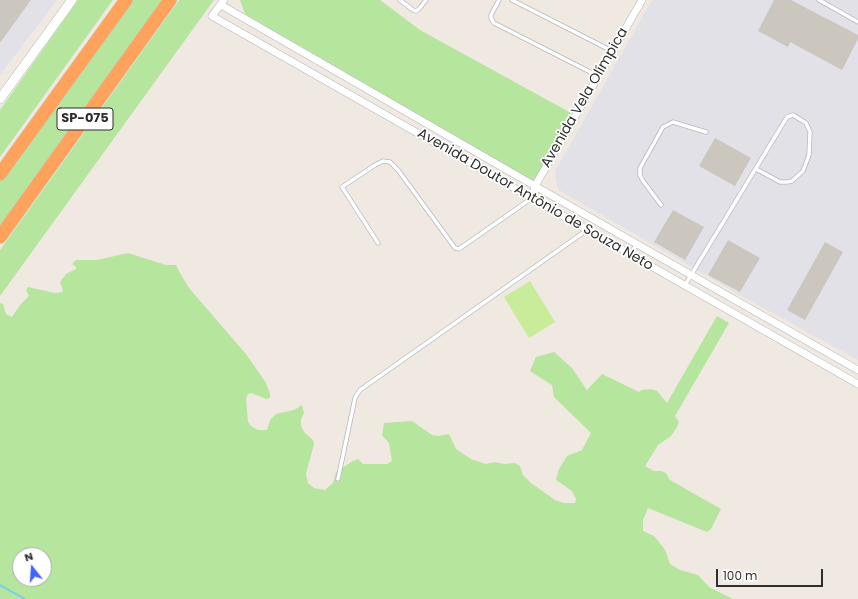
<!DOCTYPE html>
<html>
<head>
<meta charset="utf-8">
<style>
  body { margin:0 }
  #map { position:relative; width:858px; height:599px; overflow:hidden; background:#efe9e1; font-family:Poppins,sans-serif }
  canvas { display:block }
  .north { position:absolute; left:12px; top:547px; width:40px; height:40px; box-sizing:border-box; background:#fff; border:1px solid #ababab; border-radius:50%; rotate:343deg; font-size:11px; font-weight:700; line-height:16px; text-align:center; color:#2e2e2e }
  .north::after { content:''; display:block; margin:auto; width:14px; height:18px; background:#4264fb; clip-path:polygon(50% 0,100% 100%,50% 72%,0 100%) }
  .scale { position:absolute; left:716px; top:569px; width:107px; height:18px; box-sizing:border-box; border:2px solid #2e2e2e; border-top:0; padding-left:5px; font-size:12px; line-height:14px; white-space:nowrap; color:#2e2e2e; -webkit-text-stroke:3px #fff; paint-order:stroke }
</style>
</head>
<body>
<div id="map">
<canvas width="858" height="599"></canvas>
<div class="north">N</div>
<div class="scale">100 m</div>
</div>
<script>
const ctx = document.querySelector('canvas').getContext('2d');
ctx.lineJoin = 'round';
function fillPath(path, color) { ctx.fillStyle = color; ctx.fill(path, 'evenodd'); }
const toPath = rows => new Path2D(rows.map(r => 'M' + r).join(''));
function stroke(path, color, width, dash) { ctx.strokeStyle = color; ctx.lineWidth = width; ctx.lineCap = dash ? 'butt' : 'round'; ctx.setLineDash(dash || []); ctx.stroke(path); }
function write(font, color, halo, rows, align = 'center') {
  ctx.font = font + ' Poppins,sans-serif'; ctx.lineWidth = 3.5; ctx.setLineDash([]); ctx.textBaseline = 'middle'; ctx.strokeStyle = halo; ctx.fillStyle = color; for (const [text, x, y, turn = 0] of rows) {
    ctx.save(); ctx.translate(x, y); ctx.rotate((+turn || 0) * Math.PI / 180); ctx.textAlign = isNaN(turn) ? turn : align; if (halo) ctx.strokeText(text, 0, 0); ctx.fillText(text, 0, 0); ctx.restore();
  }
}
fillPath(toPath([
  [0,0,57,0,0,75],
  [652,0,858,0,858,360,745,298,559,190,556,181,555,171]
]), '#e3e1e8');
fillPath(toPath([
  [78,0,113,0,0,157,0,110],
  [129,0,162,0,0,226,0,180],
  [179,0,214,0,0,296,0,250],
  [240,0,380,0,420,30,571,113,534,182,245,14],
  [128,253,166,265,176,265,180,273,189,288,246,354,266,383,270,394,270,398,266,399,252,393,248,394,246,398,248,422,251,426,258,430,267,430,270,420,276,414,294,410,302,405,304,413,301,419,301,426,304,432,313,440,314,444,306,474,307,479,308,483,314,488,325,490,333,483,336,472,353,461,358,459,363,464,387,464,392,461,389,443,382,435,384,423,412,421,432,435,439,436,449,434,456,449,471,459,486,464,495,462,504,464,515,463,520,466,523,475,531,483,555,500,564,503,575,503,576,499,572,491,556,480,559,469,567,456,582,450,591,433,554,397,552,385,530,371,536,357,554,352,572,368,587,390,602,374,639,392,642,390,650,389,657,391,667,403,717,316,729,323,675,416,679,422,677,427,671,436,658,445,645,466,654,471,661,471,666,473,670,480,721,509,711,529,707,532,648,508,643,520,643,531,654,536,663,547,666,552,670,564,680,570,698,575,709,587,733,599,0,599,0,303,3,304,6,314,12,317,20,305,29,296,26,290,28,287,55,293,62,292,63,291,60,282,66,274,76,269,76,267,72,264,76,260,97,260],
  [20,555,44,555,44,579,20,579]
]), '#b6e59e');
fillPath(toPath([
  [530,281,555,322,529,338,504,297]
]), '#c9ec9a');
stroke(toPath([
  [0,585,25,599]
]), '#75cff0', 2);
fillPath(toPath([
  [0,0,31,0,0,43],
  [774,0,791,0,858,35,858,39,842,70,790,42,788,47,758,31],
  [715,138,751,158,735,186,699,166],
  [673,210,704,227,685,260,654,242],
  [728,240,760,258,740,292,708,275],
  [825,242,843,252,805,320,787,310]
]), '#cbc7bf');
const service = toPath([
  [400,0,413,10,416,11,419,9,426,0],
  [499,0,491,15,491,18,494,23,598,76],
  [512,0,612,51],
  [819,0,858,22],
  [661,205,643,181,640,175,640,168,663,127,673,122,706,132],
  [378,243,342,187,375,165,383,161,390,162,398,170,455,248,459,249,532,198],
  [630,254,637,244],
  [685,285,787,117,793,115,806,123,810,132,809,155,803,171,792,181,787,182,780,182,756,169],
  [338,479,355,398,360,390,587,230]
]);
const minor = toPath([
  [224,0,212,16,858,384],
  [221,5,535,186,858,370],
  [533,198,535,186,642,0]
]);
const tertiary = toPath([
  [0,99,72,0]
]);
const motorway = toPath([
  [0,174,126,0],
  [0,237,170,0]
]);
stroke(service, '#b4b7c1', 5);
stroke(minor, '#b4b7c1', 8);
stroke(tertiary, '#b4b7c1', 10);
stroke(motorway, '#c9c9c9', 14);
stroke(service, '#fff', 3.5);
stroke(minor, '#fff', 7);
stroke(tertiary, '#fff', 9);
stroke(motorway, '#ffa35c', 13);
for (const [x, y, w] of [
  [85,119,56]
]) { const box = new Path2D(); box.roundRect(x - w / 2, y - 11, w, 22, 3); ctx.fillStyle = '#fff'; ctx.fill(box); stroke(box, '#2e2e2e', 1); }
write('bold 13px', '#2e2e2e', null, [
  ["SP-075",85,119]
]);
write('14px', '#2e2e2e', '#fff', [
  ["Avenida Vela Olímpica",585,98,-60],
  ["Avenida Doutor Antônio de Souza Neto",535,200,30]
]);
</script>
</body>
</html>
